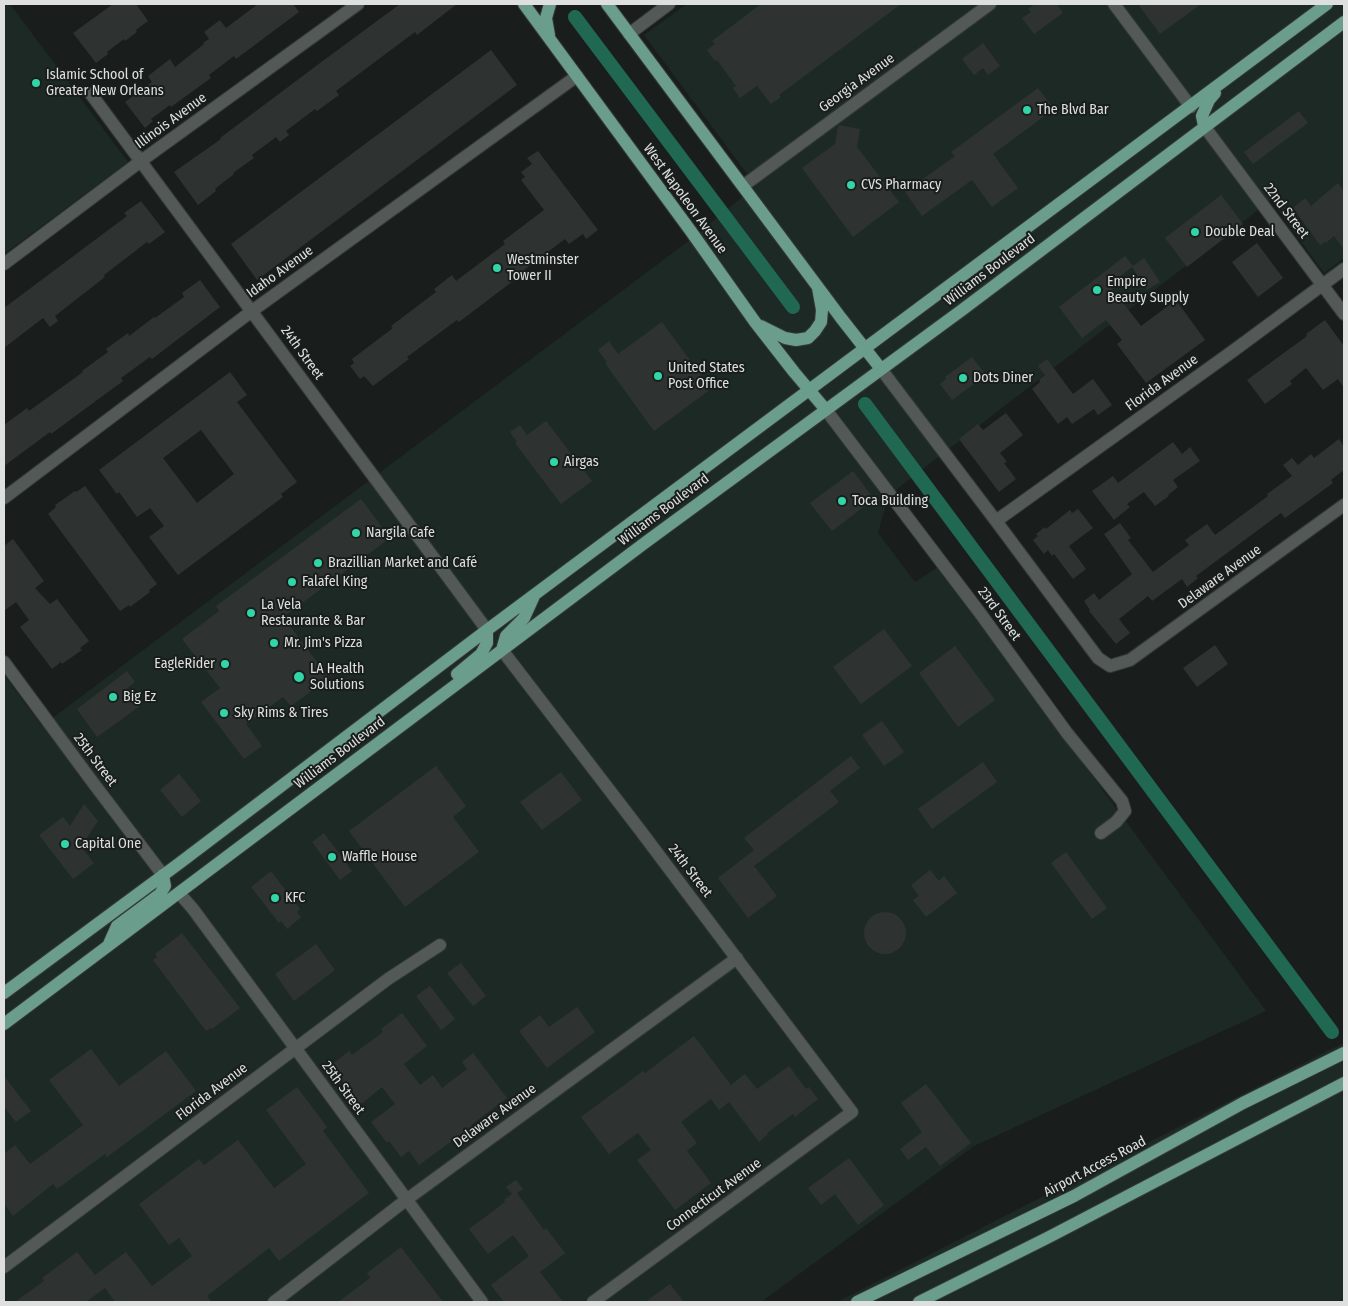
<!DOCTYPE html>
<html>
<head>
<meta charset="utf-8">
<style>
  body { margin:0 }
  #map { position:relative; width:1348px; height:1306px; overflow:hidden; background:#191e1c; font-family:"Fira Sans Condensed",sans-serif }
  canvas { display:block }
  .frame { position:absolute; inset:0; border:5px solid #dde0df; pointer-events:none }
</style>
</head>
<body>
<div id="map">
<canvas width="1348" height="1306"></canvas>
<div class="frame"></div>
</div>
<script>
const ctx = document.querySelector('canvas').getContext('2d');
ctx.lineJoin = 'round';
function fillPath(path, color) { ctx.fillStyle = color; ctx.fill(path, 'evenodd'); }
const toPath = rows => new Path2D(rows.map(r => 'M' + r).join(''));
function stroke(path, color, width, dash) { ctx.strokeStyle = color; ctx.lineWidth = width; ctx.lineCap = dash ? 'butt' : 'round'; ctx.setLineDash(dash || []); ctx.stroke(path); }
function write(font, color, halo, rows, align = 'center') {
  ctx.font = font + ' "Fira Sans Condensed",sans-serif'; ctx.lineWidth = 4; ctx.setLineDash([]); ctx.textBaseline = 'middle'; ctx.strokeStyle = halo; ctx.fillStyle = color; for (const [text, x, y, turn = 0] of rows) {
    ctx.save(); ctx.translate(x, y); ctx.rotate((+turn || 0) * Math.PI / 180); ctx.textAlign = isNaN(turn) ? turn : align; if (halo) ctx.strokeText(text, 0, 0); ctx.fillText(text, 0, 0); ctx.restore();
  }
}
fillPath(toPath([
  [4,4,10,4,128,162,4,254],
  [687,4,1344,4,1344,258,1324,273,1271,200,888,496,878,533,915,582,938,567,1266,1011,974,1146,761,1302,4,1302,4,675,42,726,686,243,756,186,644,35],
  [1344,1043,1344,1302,837,1302,1325,1052]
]), '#1d2925');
stroke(toPath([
  [575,17,793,307],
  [865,404,1332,1032]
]), '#216853', 14);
fillPath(toPath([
  [113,4,136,4,148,21,136,30,137,32,125,41,124,39,107,52,108,54,96,63,73,33],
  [258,4,293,4,299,12,236,59,234,56,209,75,211,78,171,107,170,105,151,119,153,121,145,128,125,102,152,82,148,76,170,59,175,67,204,44,203,43,209,39,204,32,220,20,226,28],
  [400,4,457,4,417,35,415,32,336,91,339,95,317,111,315,109,286,131,289,135,280,142,276,137,252,155,254,158,233,173,234,174,215,189,216,191,198,205,174,172,221,139,220,138,320,63],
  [761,4,901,4,779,95,781,97,771,104,757,86,740,98,733,88,736,86,717,60,715,61,707,50,715,44,712,41],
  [1035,4,1057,4,1063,13,1034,34,1022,18,1031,12,1028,9],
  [1138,4,1201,4,1160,34],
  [983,43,1000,66,988,75,983,68,974,75,962,59],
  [491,50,517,85,257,280,231,244],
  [1038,88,1054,109,993,154,1018,188,992,207,972,180,922,216,905,192,955,156,951,152],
  [1299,111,1308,123,1253,164,1244,152],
  [839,125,860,129,857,147,899,202,853,237,802,168,835,144,838,126],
  [538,151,598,230,586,239,583,234,569,244,565,239,520,273,521,275,459,322,457,320,407,357,409,359,373,386,364,376,360,379,350,366,354,363,352,359,393,328,391,326,436,292,434,289,452,275,456,281,505,244,503,241,544,210,521,180,525,177,521,172,532,164,527,158],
  [1338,183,1344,191,1344,249,1334,236,1326,243,1325,242,1320,245,1293,208,1305,198,1311,206],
  [1221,195,1243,224,1187,267,1165,238],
  [141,201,165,232,149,244,147,242,104,275,105,277,55,316,58,321,50,327,43,318,4,348,4,308,127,216,124,213],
  [1257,243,1283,278,1258,297,1232,262],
  [1125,256,1133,266,1144,258,1160,282,1147,290,1132,267,1109,285,1141,326,1176,300,1205,340,1146,383,1117,344,1122,340,1106,320,1082,338,1059,307],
  [200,280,220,307,152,359,150,357,121,378,123,381,51,434,50,432,4,466,4,425,27,408,29,411,83,372,82,371,108,352,106,349,128,333,129,336,154,317,155,318,184,297,182,293],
  [1325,320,1344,346,1344,388,1338,379,1323,390,1306,368,1290,381,1292,384,1265,404,1247,380,1307,336,1306,334],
  [662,322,711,389,654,431,605,363,607,362,598,350,609,341,618,354],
  [972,357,986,375,952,400,940,384,946,379,945,377],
  [1047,359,1073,394,1093,379,1112,405,1098,415,1094,409,1072,424,1067,417,1058,424,1032,389,1040,382,1039,380,1045,375,1038,366],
  [230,372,247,395,237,402,297,482,281,494,283,497,178,575,149,537,164,526,150,508,137,517,119,492,117,494,99,470],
  [201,430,234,474,197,503,163,458],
  [1006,413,1023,435,1000,453,1007,462,1004,463,1016,479,999,492,959,439,978,424,983,430],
  [546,421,592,481,561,504,515,443,517,442,510,432,520,425,527,435],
  [1339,439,1344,447,1344,470,1331,480,1333,483,1285,518,1281,513,1196,576,1198,578,1187,587,1182,579,1152,601,1148,596,1119,619,1130,633,1116,644,1089,611,1090,610,1084,601,1094,593,1099,600,1132,574,1104,534,1120,523,1131,538,1128,540,1153,572,1189,545,1185,540,1207,524,1215,535,1268,496,1267,494,1292,476,1283,465,1292,458,1298,465,1311,454,1314,458],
  [1173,442,1182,454,1190,447,1200,461,1173,480,1178,487,1168,495,1169,496,1155,506,1144,492,1127,504,1130,507,1114,520,1092,491,1113,476,1118,483],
  [853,471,874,499,832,531,810,503],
  [85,486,157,584,149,590,150,592,130,607,129,605,120,611,48,514,56,507,55,505,75,491,76,492],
  [361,499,390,538,283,617,329,678,291,706,283,697,246,724,262,746,244,759,201,702,220,688,182,639,219,611,216,606],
  [1078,509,1093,528,1069,546,1086,569,1073,579,1054,554,1052,556,1048,550,1044,554,1033,540,1038,536,1036,534,1045,527,1046,529,1070,510,1072,513],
  [13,539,44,581,35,588,50,604,57,599,89,641,80,648,82,650,62,664,61,662,52,669,20,627,29,620,16,602,4,611,4,546],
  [884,629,912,666,861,704,833,667],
  [1215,645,1228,664,1197,687,1183,668],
  [955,646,995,700,958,727,919,673],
  [127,671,135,682,127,688,140,706,97,737,77,709],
  [882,721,904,752,884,766,862,735],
  [851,756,860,768,830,791,839,802,754,866,777,896,748,918,718,878,754,850,744,838],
  [983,762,997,782,932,829,918,809],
  [436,766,466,806,453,817,479,852,405,907,349,831],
  [561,772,582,800,542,830,520,802],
  [179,774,201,801,182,817,160,790],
  [84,804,98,821,81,847,94,863,73,879,39,835,63,817,70,826],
  [324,833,352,871,340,880,312,842],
  [1066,852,1107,908,1092,919,1051,863],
  [930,870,939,881,944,876,957,893,926,917,913,900,919,896,911,885],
  [271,871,300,909,297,912,301,917,287,929,281,921,279,923,251,887],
  '864 933a21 21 0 1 1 42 0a21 21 0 1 1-42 0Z',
  [182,933,240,1008,212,1029,211,1028,206,1031,153,960,157,957,155,954],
  [316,944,335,970,294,1001,275,974],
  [461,963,486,996,473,1006,447,973],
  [430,986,455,1019,441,1030,416,996],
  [577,1007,595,1032,547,1068,519,1031,540,1015,549,1027],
  [402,1013,427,1046,404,1064,420,1085,433,1075,442,1088,467,1069,462,1062,473,1053,507,1098,471,1125,477,1133,466,1142,460,1135,419,1165,409,1151,401,1157,389,1141,387,1143,371,1122,395,1104,382,1087,360,1105,330,1066,349,1051,352,1055,383,1032,381,1029],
  [694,1036,731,1085,745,1074,757,1089,789,1066,806,1089,809,1087,818,1099,795,1117,793,1114,767,1133,768,1134,759,1142,729,1102,719,1110,711,1099,681,1122,697,1143,687,1151,711,1183,675,1210,637,1160,651,1150,638,1133,609,1154,581,1117,643,1071,645,1073],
  [91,1049,119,1086,166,1051,196,1091,107,1157,105,1154,57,1189,53,1184,13,1216,4,1204,4,1154,15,1145,30,1164,83,1125,49,1080],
  [4,1076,31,1111,16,1122,4,1107],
  [926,1084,971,1143,940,1166,926,1147,908,1160,900,1149,922,1132,901,1103],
  [297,1087,327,1127,323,1131,369,1193,279,1261,269,1248,207,1296,212,1302,115,1302,105,1288,86,1302,15,1302,44,1281,42,1278,77,1252,95,1275,126,1252,152,1286,192,1256,179,1238,169,1245,139,1204,199,1159,204,1165,238,1140,274,1188,306,1164,266,1110],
  [849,1158,884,1205,858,1225,835,1194,821,1205,808,1188],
  [516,1180,523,1189,517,1193,544,1230,546,1228,565,1253,540,1272,563,1302,504,1302,491,1285,529,1256,513,1235,488,1254,469,1229,505,1202,504,1200,512,1194,506,1187],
  [401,1247,443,1302,338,1302,370,1278,367,1273],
  [670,1284,684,1302,645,1302]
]), '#2e3331');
const minor = toPath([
  [1114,4,1191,107],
  [629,34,669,4],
  [91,94,487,630],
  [1204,126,1344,314],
  [743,186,990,4],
  [4,264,141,161,358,4],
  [881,369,996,521,1098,658,1110,666,1130,660,1344,505],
  [826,410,980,613,1067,733,1122,801,1125,811,1116,822,1101,833],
  [4,498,252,311,577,76],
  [996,521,1233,351,1344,269],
  [502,650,640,830,852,1112,593,1302],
  [4,662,94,784,163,875],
  [179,893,193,909,482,1302],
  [4,1267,388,979,440,945],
  [274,1302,406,1200,737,958]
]);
const major = toPath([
  [524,4,690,230,755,322,794,372,826,410],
  [607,4,841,318,881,369],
  [549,35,546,18,550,4],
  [1204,126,1202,116,1209,100,1215,93],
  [761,326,785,338,796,340,808,338,815,331,821,322,822,310,818,288],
  [502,650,506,636,524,618,534,596],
  [457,674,481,654,487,643,487,630],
  [109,944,117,926,160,894,165,886,163,875],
  [4,993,181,862,487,630,1327,4],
  [4,1024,646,542,962,310,1344,22],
  [857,1302,1074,1196,1243,1103,1344,1053],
  [919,1302,1049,1237,1344,1083]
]);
stroke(minor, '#353837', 14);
stroke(major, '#353837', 14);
stroke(minor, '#535956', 12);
stroke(major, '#6a9d8b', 12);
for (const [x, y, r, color] of [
  [36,83,5,"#33d4a8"],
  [1027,110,5,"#33d4a8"],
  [851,185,5,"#33d4a8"],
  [1195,232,5,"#33d4a8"],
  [497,268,5,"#33d4a8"],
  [1097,290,5,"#33d4a8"],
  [658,376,5,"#33d4a8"],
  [963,378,5,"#33d4a8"],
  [554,462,5,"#33d4a8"],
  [842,501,5,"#33d4a8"],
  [356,533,5,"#33d4a8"],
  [318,563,5,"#33d4a8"],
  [292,582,5,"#33d4a8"],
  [251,613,5,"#33d4a8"],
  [274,643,5,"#33d4a8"],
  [225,664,5,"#33d4a8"],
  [299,677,6,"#33d4a8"],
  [113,697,5,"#33d4a8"],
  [224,713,5,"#33d4a8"],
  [65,844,5,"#33d4a8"],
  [332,857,5,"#33d4a8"],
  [275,898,5,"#33d4a8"]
]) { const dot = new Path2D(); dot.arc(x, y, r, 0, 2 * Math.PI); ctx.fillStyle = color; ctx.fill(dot); stroke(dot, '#191e1c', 2); }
write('14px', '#dde0df', '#191e1c', [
  ["Islamic School of",46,75],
  ["Greater New Orleans",46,91],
  ["The Blvd Bar",1037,110],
  ["CVS Pharmacy",861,185],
  ["Double Deal",1205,232],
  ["Westminster",507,260],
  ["Tower II",507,276],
  ["Empire",1107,282],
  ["Beauty Supply",1107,298],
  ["United States",668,368],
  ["Post Office",668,384],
  ["Dots Diner",973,378],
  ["Airgas",564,462],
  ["Toca Building",852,501],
  ["Nargila Cafe",366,533],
  ["Brazillian Market and Café",328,563],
  ["Falafel King",302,582],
  ["La Vela",261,605],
  ["Restaurante & Bar",261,621],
  ["Mr. Jim's Pizza",284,643],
  ["EagleRider",215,664,"right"],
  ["LA Health",310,669],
  ["Solutions",310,685],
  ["Big Ez",123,697],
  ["Sky Rims & Tires",234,713],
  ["Capital One",75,844],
  ["Waffle House",342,857],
  ["KFC",285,898]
], 'left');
write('14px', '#dde0df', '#191e1c', [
  ["Georgia Avenue",857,83,-36],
  ["Illinois Avenue",171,121,-36],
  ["West Napoleon Avenue",685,199,54],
  ["22nd Street",1286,211,53],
  ["Williams Boulevard",990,270,-37],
  ["Idaho Avenue",280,272,-36],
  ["24th Street",302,353,54],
  ["Florida Avenue",1162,383,-36],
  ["Williams Boulevard",664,510,-37],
  ["Delaware Avenue",1220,577,-36],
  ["23rd Street",999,614,54],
  ["Williams Boulevard",340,753,-37],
  ["25th Street",95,760,53],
  ["24th Street",690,871,53],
  ["25th Street",343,1088,54],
  ["Florida Avenue",212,1092,-37],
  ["Delaware Avenue",495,1116,-36],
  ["Airport Access Road",1095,1167,-28],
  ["Connecticut Avenue",714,1195,-36]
]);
</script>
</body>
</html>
